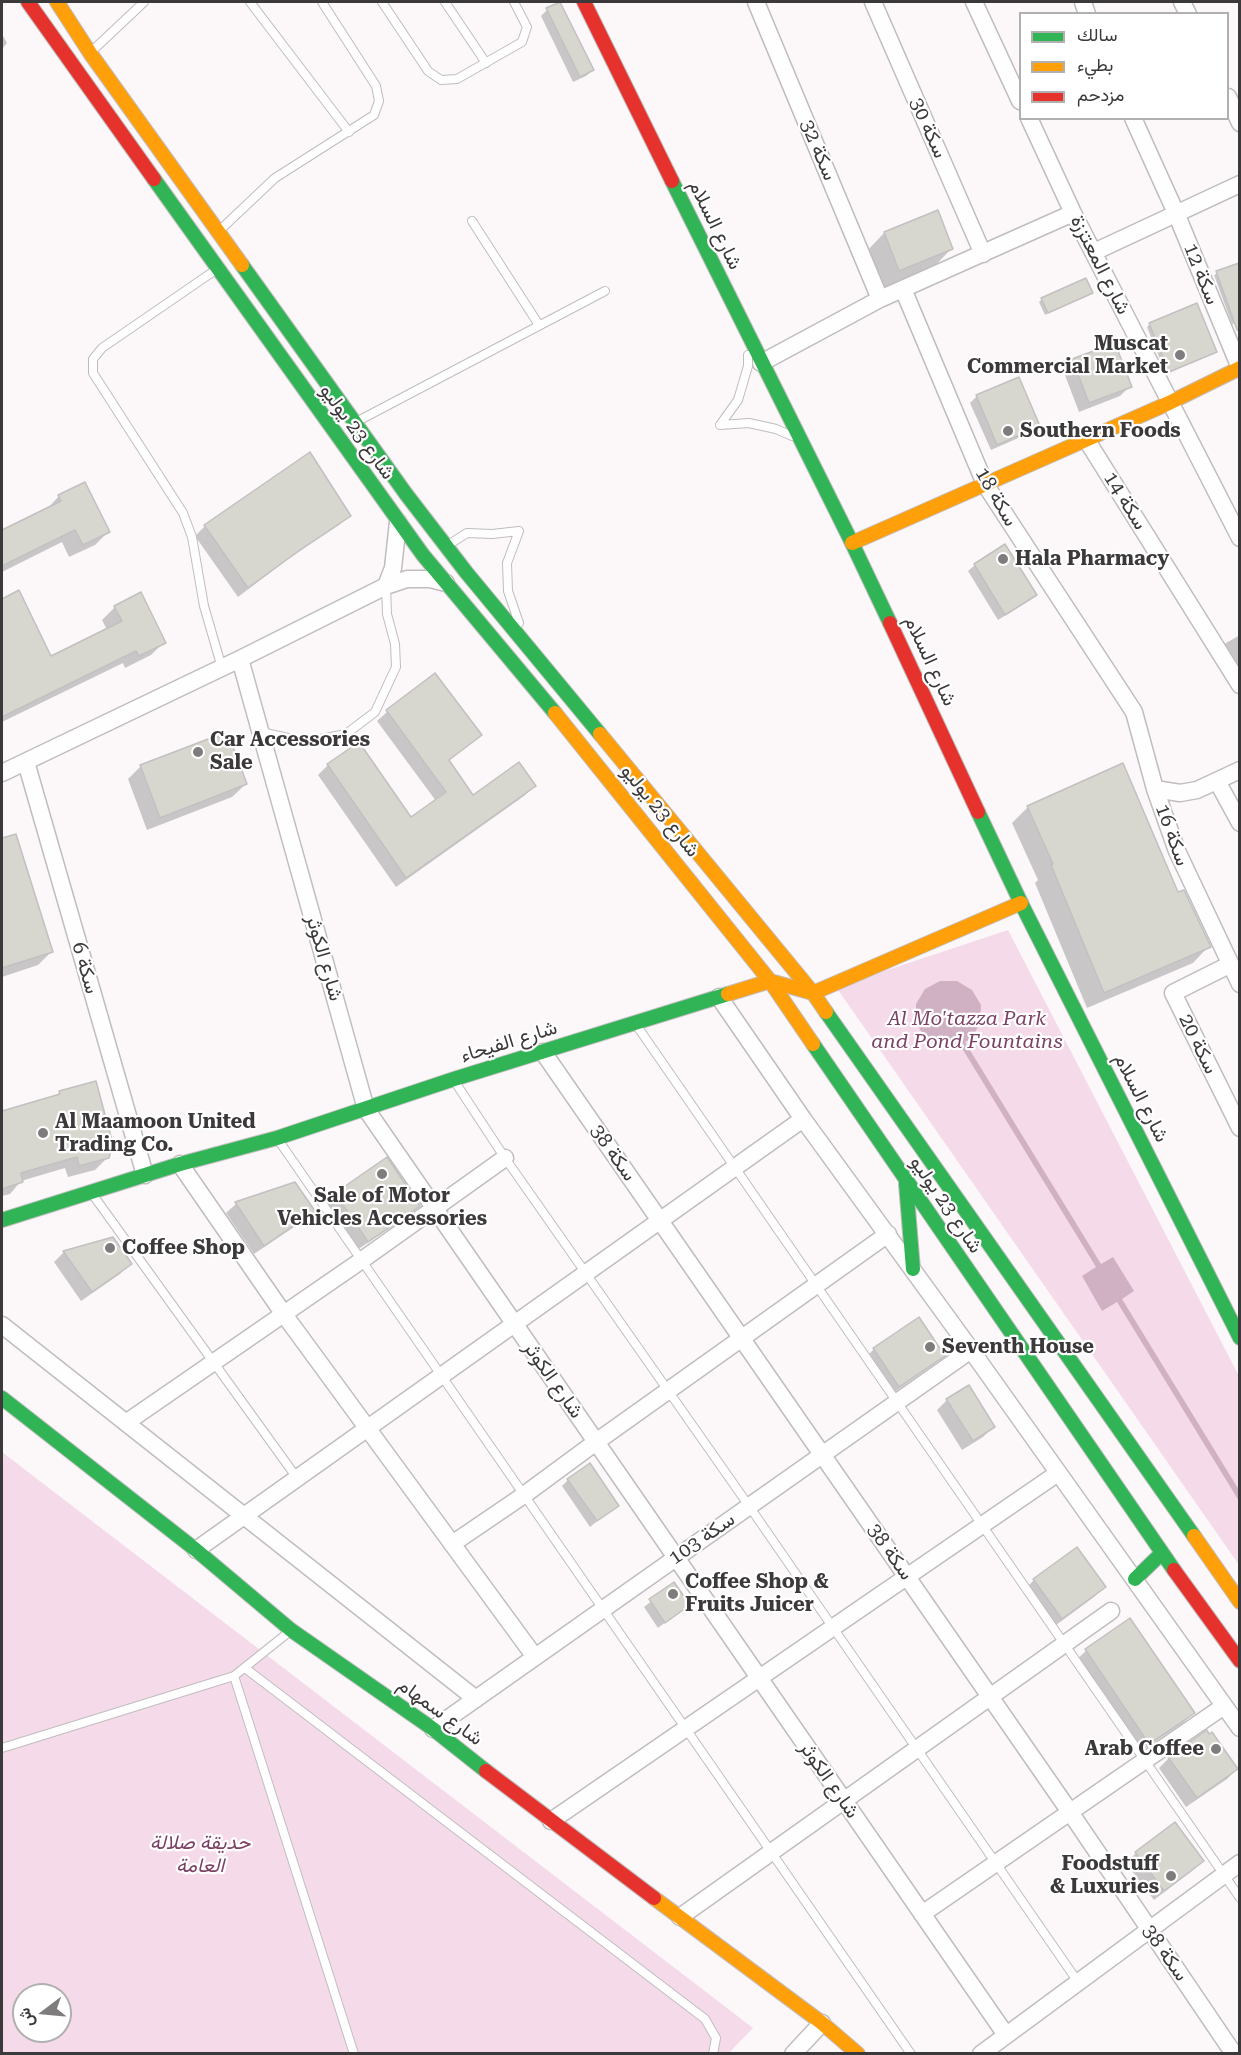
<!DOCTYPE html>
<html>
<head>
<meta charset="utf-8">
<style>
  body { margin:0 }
  #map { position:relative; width:1241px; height:2055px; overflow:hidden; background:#fcf8fa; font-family:"Roboto Serif",Vazirmatn,serif }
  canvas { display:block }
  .frame { position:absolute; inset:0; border:3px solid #3c393b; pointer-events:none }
  .legend { position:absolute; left:1019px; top:12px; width:210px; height:108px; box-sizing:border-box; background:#fff; border:2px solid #b1b0b1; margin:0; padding:8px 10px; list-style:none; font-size:18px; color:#3c393b }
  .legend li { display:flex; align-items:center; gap:12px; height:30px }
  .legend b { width:30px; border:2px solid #b1b0b1 }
  .north { position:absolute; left:12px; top:1983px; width:60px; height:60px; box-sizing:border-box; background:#fff; border:2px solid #b1b0b1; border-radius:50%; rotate:254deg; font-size:16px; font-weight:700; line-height:24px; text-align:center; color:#3c393b }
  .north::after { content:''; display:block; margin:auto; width:21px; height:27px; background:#7f7c7e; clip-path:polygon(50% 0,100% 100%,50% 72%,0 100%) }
</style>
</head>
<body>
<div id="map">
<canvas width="1241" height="2055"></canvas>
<div class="frame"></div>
<ul class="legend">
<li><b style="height:8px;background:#30b455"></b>سالك</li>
<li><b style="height:8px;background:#ff9f0a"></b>بطيء</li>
<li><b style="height:8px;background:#e5322d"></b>مزدحم</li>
</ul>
<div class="north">ش</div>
</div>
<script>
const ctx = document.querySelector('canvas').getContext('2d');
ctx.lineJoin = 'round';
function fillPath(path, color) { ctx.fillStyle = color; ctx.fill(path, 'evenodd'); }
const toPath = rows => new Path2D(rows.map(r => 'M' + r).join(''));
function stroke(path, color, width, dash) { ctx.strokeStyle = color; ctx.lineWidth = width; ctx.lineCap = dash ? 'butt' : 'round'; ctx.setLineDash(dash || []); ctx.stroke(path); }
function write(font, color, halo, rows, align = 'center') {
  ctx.font = font + ' "Roboto Serif",Vazirmatn,serif'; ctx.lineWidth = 4.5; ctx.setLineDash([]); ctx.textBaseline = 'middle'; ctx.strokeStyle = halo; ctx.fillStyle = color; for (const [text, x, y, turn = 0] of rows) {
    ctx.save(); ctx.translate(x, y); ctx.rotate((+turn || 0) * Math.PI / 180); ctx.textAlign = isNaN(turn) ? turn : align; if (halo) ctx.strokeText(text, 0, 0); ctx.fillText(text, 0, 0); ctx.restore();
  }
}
fillPath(toPath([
  [1008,930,1239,1376,1239,1565,836,987],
  [2,1452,753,2028,728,2054,2,2053],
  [24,1995,60,1995,60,2031,24,2031]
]), '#f5dbea');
fillPath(toPath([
  [940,981,957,981,972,990,981,1005,980,1023,972,1038,965,1042,1101,1264,1113,1257,1134,1291,1122,1299,1239,1490,1239,1501,1117,1302,1102,1311,1082,1276,1096,1267,960,1045,939,1046,924,1037,916,1022,916,1004,925,989]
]), '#d0b1c3');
fillPath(toPath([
  [547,10,593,70,586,76,573,82,541,16],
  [2,34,7,43,2,49],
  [937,212,951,249,932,269,879,290,865,253,884,233],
  [1240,264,1240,322,1232,324,1214,275],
  [1091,292,1045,315,1039,302,1042,299],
  [1150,324,1215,352,1166,374,1147,327],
  [1073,360,1130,386,1120,396,1079,412,1063,370],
  [977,396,1038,426,1032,432,991,450,970,403],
  [59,496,108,532,95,545,69,557,62,542,2,572,2,532,46,510],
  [349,515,339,525,288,559,238,597,195,536,205,526],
  [1005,546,1035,595,1028,601,998,620,968,571,975,565],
  [19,592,51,658,107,630,102,620,115,607,164,642,151,655,125,668,123,663,2,722,2,601],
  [1240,635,1240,690,1216,653,1226,643],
  [435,675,480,735,448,761,473,797,534,786,524,796,396,887,318,775,328,765,411,819,436,801,377,721,387,712],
  [141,766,246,784,232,797,147,830,128,779],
  [1028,807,1178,894,1209,946,1193,963,1087,1008,1035,883,1038,880,1012,823],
  [15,836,51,952,38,965,2,977,2,840],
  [60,1092,107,1158,95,1170,68,1177,65,1168,21,1181,10,1194,2,1196,2,1113,55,1097],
  [386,1159,418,1206,408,1216,357,1250,326,1204,336,1195],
  [295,1184,313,1211,303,1221,254,1254,226,1213,236,1204],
  [112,1239,130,1264,120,1274,81,1301,54,1262,64,1252],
  [918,1319,943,1355,933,1365,889,1396,864,1359,874,1349],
  [947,1400,993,1427,983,1437,962,1450,937,1410],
  [568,1480,617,1505,590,1527,562,1486],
  [1076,1549,1104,1587,1094,1597,1052,1628,1024,1590,1034,1580],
  [673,1584,688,1605,658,1628,644,1607],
  [1086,1651,1193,1713,1183,1723,1138,1753,1076,1660],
  [1209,1736,1237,1769,1227,1779,1186,1807,1159,1768,1169,1758],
  [1136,1853,1202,1861,1192,1871,1154,1900,1126,1863]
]), '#0003');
const building = toPath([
  [560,2,594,70,580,77,546,8,560,2],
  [938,210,953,249,899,271,884,232,938,210],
  [1239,263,1239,330,1237,330,1216,271,1239,263],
  [1086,278,1093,293,1048,313,1041,298,1086,278],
  [1197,303,1217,352,1169,372,1149,323,1197,303],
  [1115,343,1132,387,1089,403,1072,359,1115,343],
  [1019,377,1040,426,997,445,976,395,1019,377],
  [310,452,351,516,300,550,248,588,204,525,310,452],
  [85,482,110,532,83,545,75,530,2,566,2,530,61,501,58,495,85,482],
  [1005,544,1037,595,1005,615,974,564,1005,544],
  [19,590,51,656,122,621,114,606,141,592,166,643,139,656,136,651,2,717,2,599,19,590],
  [435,673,482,735,449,760,473,795,519,762,536,786,406,878,327,764,359,742,411,817,446,792,386,710,435,673],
  [216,736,231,741,247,784,160,818,140,765,216,736],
  [1123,763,1178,892,1184,890,1211,947,1104,993,1051,865,1053,864,1027,806,1123,763],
  [16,834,53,952,2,968,2,838,16,834],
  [96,1081,113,1144,109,1158,79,1166,77,1157,21,1173,23,1182,2,1189,2,1111,60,1094,59,1091,96,1081],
  [387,1157,420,1206,368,1242,335,1193,387,1157],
  [295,1182,315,1211,264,1246,235,1202,295,1182],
  [113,1237,132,1264,92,1292,63,1251,113,1237],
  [919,1317,945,1356,899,1387,873,1348,919,1317],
  [969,1385,995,1427,973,1441,946,1399,969,1385],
  [590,1463,619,1506,597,1521,567,1479,590,1463],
  [1077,1547,1106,1587,1062,1619,1033,1579,1077,1547],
  [674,1582,690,1605,665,1623,649,1599,674,1582],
  [1130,1618,1195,1713,1149,1744,1085,1649,1130,1618],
  [1207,1730,1209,1734,1212,1732,1238,1769,1197,1798,1168,1757,1207,1730],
  [1175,1822,1204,1861,1164,1891,1135,1852,1175,1822]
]);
fillPath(building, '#d7d6cf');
stroke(building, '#c2c0c0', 1.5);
const lane = toPath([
  [250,2,349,132],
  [382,2,428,71,441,80,457,79,522,42,527,27,514,2],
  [445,2,486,63],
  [92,51,144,2],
  [472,221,539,325],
  [220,230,275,178,374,115,379,101,376,86,322,2],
  [217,269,102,348,93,359,93,373,183,513,192,537,204,606,222,668],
  [356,422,605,291],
  [720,425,738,400,748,366,748,355],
  [720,425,749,423,776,429,792,436],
  [448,545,467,533,492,534,519,531,507,563,508,591,519,623],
  [261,732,306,742,346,734,375,712,396,667,395,644,387,614,386,586],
  [637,1026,1240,1898],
  [455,1082,505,1158,749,1506,1078,1982],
  [279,1141,911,2054],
  [93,1195,297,1478],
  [245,1668,705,2019,716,2038,713,2054],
  [234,1676,354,2054],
  [2,1748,234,1676,289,1632]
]);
const street = toPath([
  [756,2,880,299],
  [873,2,983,254],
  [974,2,1020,101],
  [1083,2,1087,14],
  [1182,2,1188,14],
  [1228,97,1240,123],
  [1029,118,1073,213,1240,538],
  [1133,118,1176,213,1240,368],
  [1094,252,1240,184],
  [903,289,985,484,1134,712,1155,789,1177,851,1240,984],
  [761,363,880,299,1073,213],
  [1086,439,1240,685],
  [386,586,393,568,398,522],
  [240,659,366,1109,1006,2035],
  [26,762,145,1175],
  [2,773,240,659,386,586,407,579,430,579,446,583],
  [1217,781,1240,823],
  [1155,789,1180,793,1197,790,1240,770],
  [1229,965,1173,993,1240,1128],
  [719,997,803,1119,971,1350,1240,1728],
  [543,1052,1070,1812,1234,2054],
  [180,1164,283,1313,535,1657],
  [2,1325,476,1699],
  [127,1422,362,1260,505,1158],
  [452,1544,524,1495,596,1442,888,1234],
  [196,1550,803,1119],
  [433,1729,971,1350],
  [551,1821,1058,1473],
  [922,1914,1224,1706],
  [680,1917,1111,1611],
  [793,2054,822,2023],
  [981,2054,1240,1863]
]);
const fast = toPath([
  [154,179,423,555,555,713],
  [672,181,852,543,890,623],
  [242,265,406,494,466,572,600,734],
  [978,812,1021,903,1240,1338],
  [826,1012,1194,1536],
  [813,1044,1174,1570],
  [906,1184,913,1269],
  [2,1220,180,1164,277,1138,454,1079,728,994],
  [2,1398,196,1550,291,1630,433,1729,486,1771],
  [1135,1579,1162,1553]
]);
const slow = toPath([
  [57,2,90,53,242,265],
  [852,543,1169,403,1240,368],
  [555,713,770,981,813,1044],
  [600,734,813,993,826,1012],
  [728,994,770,981,813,993,1021,903],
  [1194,1536,1240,1602],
  [654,1898,822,2023,858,2054]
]);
const jam = toPath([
  [28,2,154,179],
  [584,2,672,181],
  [890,623,978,812],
  [1174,1570,1240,1661],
  [486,1771,654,1898]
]);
stroke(lane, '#c0bdbe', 10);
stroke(street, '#c0bdbe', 19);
stroke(fast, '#c0bdbe', 16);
stroke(slow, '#c0bdbe', 16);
stroke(jam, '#c0bdbe', 16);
stroke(lane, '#fffefe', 8);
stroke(street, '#fffefe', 16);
stroke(fast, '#30b455', 14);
stroke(slow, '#ff9f0a', 14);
stroke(jam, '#e5322d', 14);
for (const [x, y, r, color] of [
  [1180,355,6,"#7f7c7e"],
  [1008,431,6,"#7f7c7e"],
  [1003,559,6,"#7f7c7e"],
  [198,752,6,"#7f7c7e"],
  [43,1133,6,"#7f7c7e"],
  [382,1174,6,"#7f7c7e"],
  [110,1248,6,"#7f7c7e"],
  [930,1347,6,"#7f7c7e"],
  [673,1594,6,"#7f7c7e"],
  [1216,1749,6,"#7f7c7e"],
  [1171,1876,6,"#7f7c7e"]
]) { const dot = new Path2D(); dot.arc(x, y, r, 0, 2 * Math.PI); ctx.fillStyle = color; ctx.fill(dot); stroke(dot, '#fff', 2); }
write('20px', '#3c393b', '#fff', [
  ["سكة 30",928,128,66],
  ["سكة 32",818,150,67],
  ["شارع السلام",715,225,64],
  ["شارع المعتززة",1100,265,63],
  ["سكة 12",1201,274,68],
  ["شارع 23 يوليو",357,432,54],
  ["سكة 18",996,497,60],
  ["سكة 14",1125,501,58],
  ["شارع السلام",930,661,65],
  ["شارع 23 يوليو",660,811,51],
  ["سكة 16",1172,835,70],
  ["شارع الكوثر",324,958,74],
  ["سكة 6",85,968,74],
  ["شارع الفيحاء",509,1042,-17],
  ["سكة 20",1198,1044,64],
  ["شارع السلام",1141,1098,63],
  ["سكة 38",613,1153,55],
  ["شارع 23 يوليو",946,1205,56],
  ["شارع الكوثر",553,1380,55],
  ["سكة 103",702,1539,-35],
  ["سكة 38",890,1552,55],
  ["شارع سمهام",440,1712,36],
  ["شارع الكوثر",829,1780,55],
  ["سكة 38",1165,1953,55]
]);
write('bold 20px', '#3c393b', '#fff', [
  ["Muscat",1168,344,"right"],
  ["Commercial Market",1168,367,"right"],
  ["Southern Foods",1020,431],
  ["Hala Pharmacy",1015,559],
  ["Car Accessories",210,740],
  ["Sale",210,763],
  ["Al Maamoon United",55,1122],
  ["Trading Co.",55,1145],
  ["Sale of Motor",382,1196,"center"],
  ["Vehicles Accessories",382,1219,"center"],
  ["Coffee Shop",122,1248],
  ["Seventh House",942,1347],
  ["Coffee Shop &",685,1582],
  ["Fruits Juicer",685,1605],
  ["Arab Coffee",1204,1749,"right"],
  ["Foodstuff",1159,1864,"right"],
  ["& Luxuries",1159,1887,"right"]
], 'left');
write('italic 20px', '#7b4265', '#fff', [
  ["Al Mo'tazza Park",967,1019],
  ["and Pond Fountains",967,1042],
  ["حديقة صلالة",200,1843],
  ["العامة",200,1866]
]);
</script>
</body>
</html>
